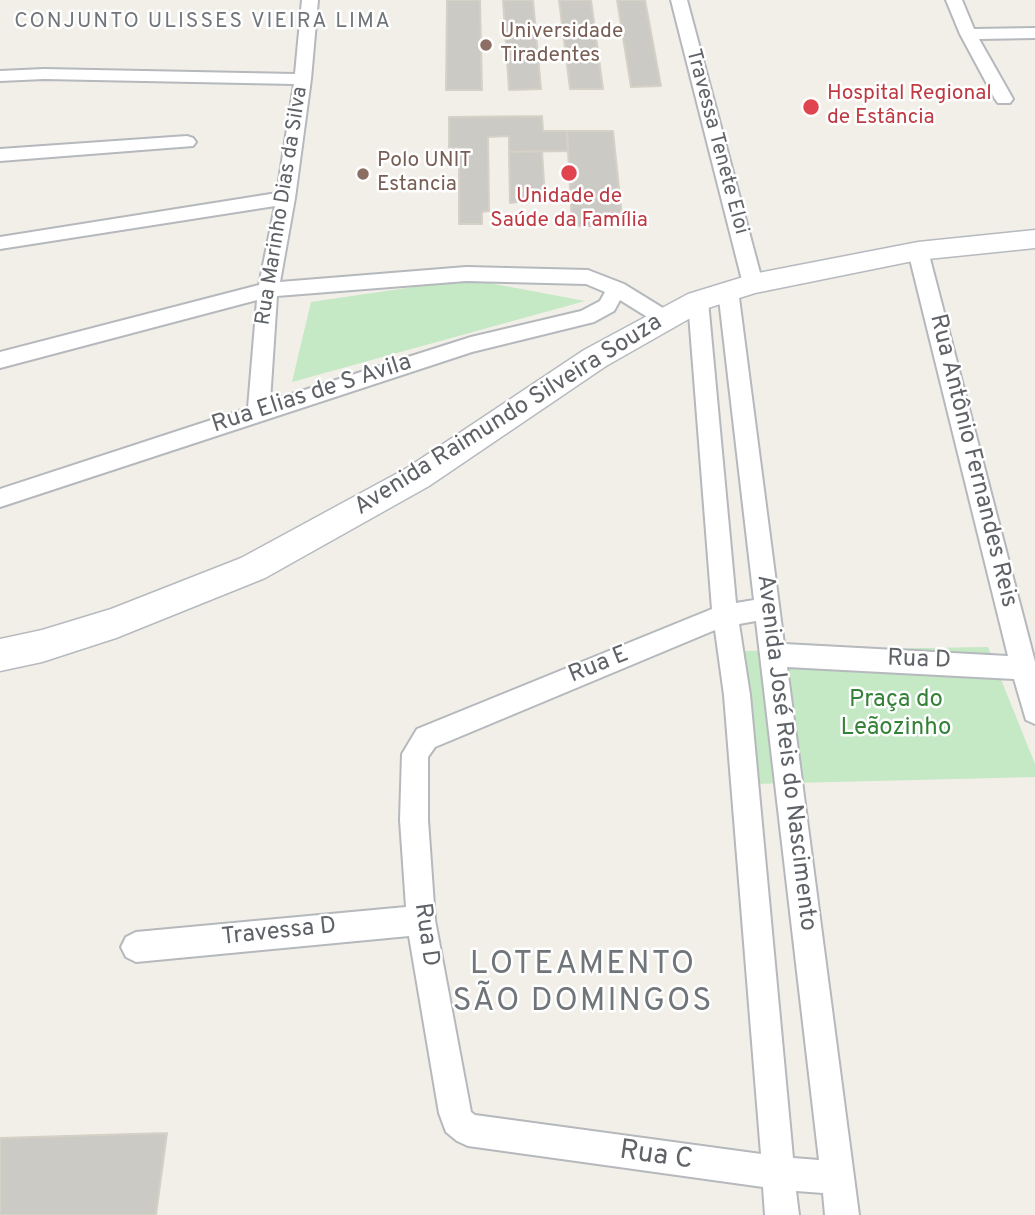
<!DOCTYPE html>
<html>
<head>
<meta charset="utf-8">
<style>
  body { margin:0 }
  canvas { display:block; background:#f1efe8 }
</style>
</head>
<body>
<canvas width="1035" height="1215"></canvas>
<script>
const ctx = document.querySelector('canvas').getContext('2d');
ctx.lineJoin = 'round';
function fillPath(path, color) { ctx.fillStyle = color; ctx.fill(path, 'evenodd'); }
const toPath = rows => new Path2D(rows.map(r => 'M' + r).join(''));
function stroke(path, color, width, dash) { ctx.strokeStyle = color; ctx.lineWidth = width; ctx.lineCap = dash ? 'butt' : 'round'; ctx.setLineDash(dash || []); ctx.stroke(path); }
function write(font, color, halo, rows, align = 'center') {
  ctx.font = font + ' Overpass,sans-serif'; ctx.lineWidth = 5; ctx.setLineDash([]); ctx.textBaseline = 'middle'; ctx.strokeStyle = halo; ctx.fillStyle = color; for (const [text, x, y, turn = 0] of rows) {
    ctx.save(); ctx.translate(x, y); ctx.rotate((+turn || 0) * Math.PI / 180); ctx.textAlign = isNaN(turn) ? turn : align; if (halo) ctx.strokeText(text, 0, 0); ctx.fillText(text, 0, 0); ctx.restore();
  }
}
fillPath(toPath([
  [468,279,585,301,292,382,311,302],
  [988,647,1035,764,1035,777,752,784,742,651]
]), '#c5e8c5');
const building = toPath([
  [447,0,480,0,482,90,446,90,447,0],
  [503,0,533,0,541,89,509,90,503,0],
  [559,0,591,0,603,89,570,89,559,0],
  [617,0,645,0,661,86,631,87,617,0],
  [542,116,543,131,567,131,568,151,509,152,509,136,488,137,489,211,482,212,482,224,459,224,459,148,449,148,449,117,542,116],
  [567,131,613,131,623,226,572,226,567,131],
  [542,151,545,199,510,203,509,152,542,151],
  [167,1133,156,1215,0,1215,0,1138,167,1133]
]);
fillPath(building, '#cccac5');
stroke(building, '#d6d1c6', 2);
const street = toPath([
  [302,0,318,0,311,79,295,198,280,282,466,267,588,270,624,284,671,313,674,318,671,323,664,325,657,323,620,300,614,311,594,322,472,352,0,507,0,489,248,408,257,300,0,368,0,352,259,285,275,206,0,249,0,237,277,193,294,84,44,79,0,81,0,71,44,69,295,74,302,0],
  [466,281,586,284,605,292,600,301,581,311,471,337,270,401,277,296,466,281],
  [671,0,687,0,763,284,760,289,746,289,743,284,671,0],
  [946,0,962,0,974,29,1035,28,1035,38,979,39,1013,99,1010,103,998,103,995,99,960,34,946,0],
  [187,136,193,138,196,142,193,146,0,161,0,149,187,136],
  [918,244,925,246,928,251,1035,662,1035,724,1026,720,1014,679,787,667,859,1215,825,1215,823,1193,796,1191,799,1215,765,1215,763,1187,468,1146,457,1141,446,1132,439,1113,409,936,136,962,126,957,121,947,126,937,136,932,406,907,400,820,402,754,417,729,712,609,688,301,691,296,698,294,705,296,708,301,736,603,754,600,718,290,721,285,728,283,735,285,738,290,784,644,1008,656,908,251,911,246,918,244],
  [756,621,819,1160,793,1158,750,695,739,624,756,621],
  [715,630,724,695,761,1154,475,1115,471,1112,435,920,428,820,428,757,435,747,715,630]
]);
const secondary = toPath([
  [1035,230,1035,248,918,260,755,293,708,308,606,366,429,486,265,578,116,638,42,662,0,671,0,639,42,630,111,609,241,558,407,468,584,350,688,294,753,274,918,242,1035,230]
]);
stroke(street, '#b5b8bc', 4);
stroke(secondary, '#b6babf', 3);
fillPath(street, '#fff');
fillPath(secondary, '#fff');
for (const [x, y, r, color] of [
  [486,45,7,"#8d6e63"],
  [811,107,9,"#e0444e"],
  [569,173,9,"#e0444e"],
  [363,174,7,"#8d6e63"]
]) { const dot = new Path2D(); dot.arc(x, y, r, 0, 2 * Math.PI); ctx.fillStyle = color; ctx.fill(dot); stroke(dot, '#fff', 2.5); }
ctx.letterSpacing = '2px';
write('21px', '#70757a', '#fff', [
  ["CONJUNTO ULISSES VIEIRA LIMA",203,23]
]);
ctx.letterSpacing = '0px';
write('21px', '#785e54', '#fff', [
  ["Universidade",500,33],
  ["Tiradentes",500,57],
  ["Polo UNIT",377,162],
  ["Estancia",377,186]
], 'left');
write('21px', '#be3a42', '#fff', [
  ["Hospital Regional",827,95],
  ["de Estância",827,119],
  ["Unidade de",569,198,"center"],
  ["Saúde da Família",569,222,"center"]
], 'left');
write('21px', '#5f6368', '#fff', [
  ["Travessa Tenete Eloi",716,142,75],
  ["Rua Marinho Dias da Silva",283,206,-81]
]);
write('24px', '#5f6368', '#fff', [
  ["Rua Elias de S Avila",312,395,-18],
  ["Avenida Raimundo Silveira Souza",509,416,-32],
  ["Rua Antônio Fernandes Reis",972,461,76],
  ["Rua D",919,661,2],
  ["Rua E",599,666,-22],
  ["Avenida José Reis do Nascimento",785,753,83],
  ["Travessa D",279,933,-6],
  ["Rua D",425,935,82]
]);
write('24px', '#348238', '#fff', [
  ["Praça do",896,701],
  ["Leãozinho",896,729]
]);
write('28px', '#5f6368', '#fff', [
  ["Rua C",656,1157,8]
]);
ctx.letterSpacing = '2px';
write('32px', '#70757a', '#fff', [
  ["LOTEAMENTO",583,967],
  ["SÃO DOMINGOS",583,1004]
]);
ctx.letterSpacing = '0px';
</script>
</body>
</html>
